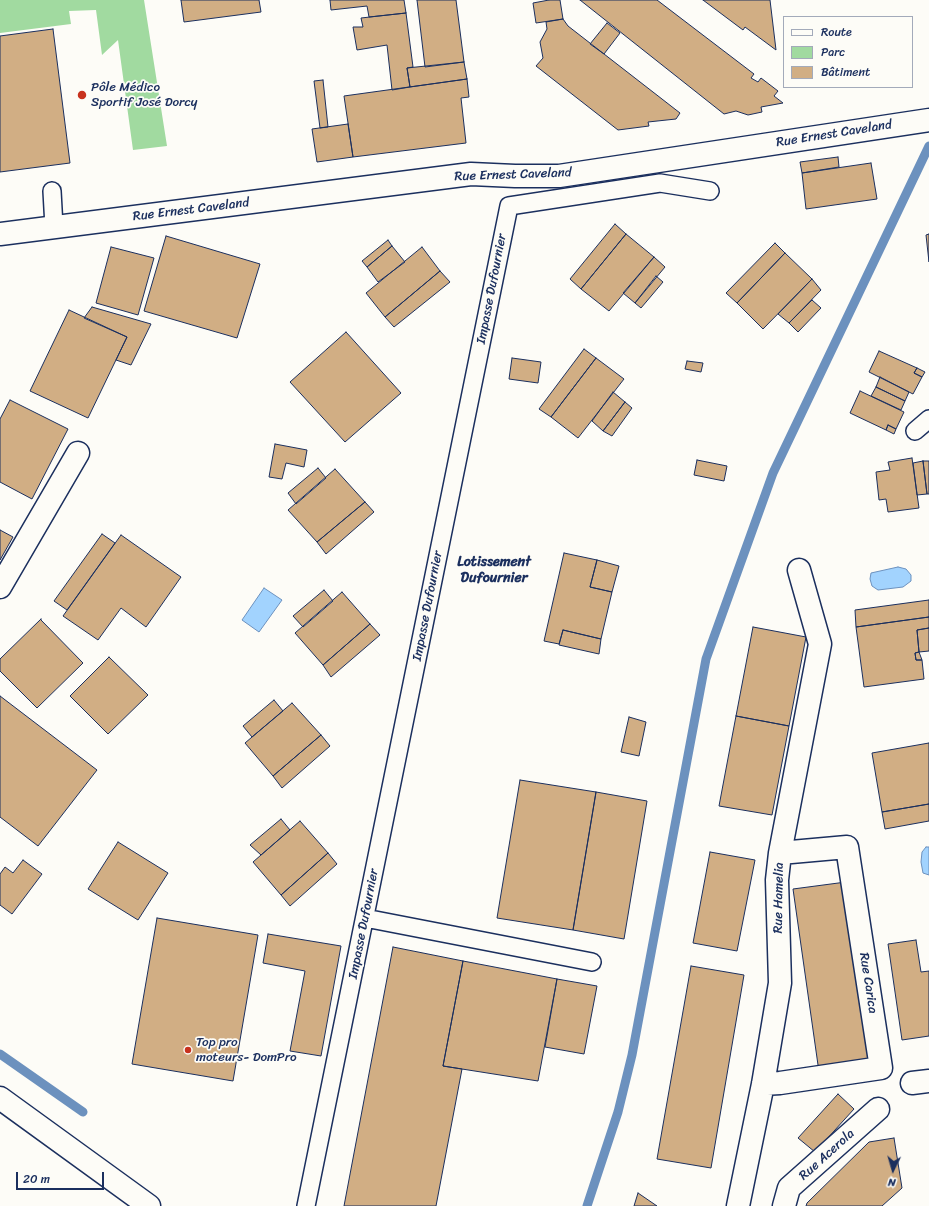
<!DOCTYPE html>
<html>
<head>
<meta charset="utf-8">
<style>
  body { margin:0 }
  #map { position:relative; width:929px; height:1206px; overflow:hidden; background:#fdfcf7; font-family:Sriracha,sans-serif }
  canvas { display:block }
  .legend { position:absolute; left:783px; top:16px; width:130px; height:72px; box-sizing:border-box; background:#fdfcf7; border:1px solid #a3aaba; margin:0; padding:5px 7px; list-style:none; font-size:12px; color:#1b2f5e }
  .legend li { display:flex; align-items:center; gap:8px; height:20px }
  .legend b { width:20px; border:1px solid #a3aaba }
  .north { position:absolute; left:873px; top:1150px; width:40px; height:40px; -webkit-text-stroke:3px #fdfcf7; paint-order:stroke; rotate:185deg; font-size:11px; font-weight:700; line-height:16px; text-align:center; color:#1b2f5e }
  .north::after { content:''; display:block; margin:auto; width:14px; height:18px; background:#1b2f5e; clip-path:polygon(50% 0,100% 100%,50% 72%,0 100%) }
  .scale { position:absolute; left:16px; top:1172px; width:88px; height:18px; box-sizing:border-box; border:2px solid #1b2f5e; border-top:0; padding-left:5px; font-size:12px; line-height:14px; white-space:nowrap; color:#1b2f5e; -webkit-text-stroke:3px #fdfcf7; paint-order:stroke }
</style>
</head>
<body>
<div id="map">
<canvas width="929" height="1206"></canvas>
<ul class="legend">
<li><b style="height:5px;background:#fdfcf7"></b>Route</li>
<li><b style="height:11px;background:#a1daa0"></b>Parc</li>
<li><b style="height:11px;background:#d1ae84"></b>Bâtiment</li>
</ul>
<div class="north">N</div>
<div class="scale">20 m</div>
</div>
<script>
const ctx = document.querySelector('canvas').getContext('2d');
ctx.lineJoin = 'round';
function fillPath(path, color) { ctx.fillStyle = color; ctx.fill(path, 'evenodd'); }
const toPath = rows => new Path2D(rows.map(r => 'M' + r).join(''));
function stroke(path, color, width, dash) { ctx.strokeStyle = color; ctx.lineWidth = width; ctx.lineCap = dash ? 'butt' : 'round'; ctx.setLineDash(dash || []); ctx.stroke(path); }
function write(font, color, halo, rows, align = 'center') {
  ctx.font = font + ' Sriracha,sans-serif'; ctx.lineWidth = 3.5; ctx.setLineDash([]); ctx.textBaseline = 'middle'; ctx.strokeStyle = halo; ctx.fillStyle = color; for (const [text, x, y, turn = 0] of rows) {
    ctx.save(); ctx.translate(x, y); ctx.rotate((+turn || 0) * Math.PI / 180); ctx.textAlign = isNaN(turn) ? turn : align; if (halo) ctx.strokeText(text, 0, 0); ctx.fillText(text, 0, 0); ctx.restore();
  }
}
fillPath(toPath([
  [0,0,144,0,167,146,133,150,118,40,102,55,96,10,69,11,71,24,0,33]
]), '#a1daa0');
const water = toPath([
  [898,567,906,569,911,575,911,581,903,587,878,590,872,586,870,579,871,573,898,567],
  [264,588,282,600,259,632,242,620,264,588],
  [926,847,929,847,929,875,923,873,921,862,922,852,926,847]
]);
fillPath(water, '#a2d3fe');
stroke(water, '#6c91be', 1);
stroke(toPath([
  [0,1054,83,1112],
  [587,1206,618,1112,632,1055,706,659,773,473,929,146]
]), '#6c91be', 9);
const building = toPath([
  [181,0,259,0,261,12,184,22,181,0],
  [330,0,404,0,406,13,369,17,367,6,331,10,330,0],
  [417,0,456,0,464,62,425,67,417,0],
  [549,0,560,0,563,19,536,23,533,3,549,0],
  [580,0,657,0,754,74,751,78,758,82,761,78,778,91,774,96,783,103,761,107,762,112,748,115,736,111,724,114,580,0],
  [703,0,770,0,776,50,745,27,743,30,703,0],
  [406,13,413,67,407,68,410,87,392,90,387,45,357,50,353,27,363,27,361,18,406,13],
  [563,19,568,26,680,113,676,119,648,122,649,126,618,130,536,66,543,58,540,42,547,29,546,22,563,19],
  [607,23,620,33,604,54,590,44,607,23],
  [53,29,70,163,0,172,0,36,53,29],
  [464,62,467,79,410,87,407,68,464,62],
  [467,79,469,97,461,98,466,143,353,157,344,96,467,79],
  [323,80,328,127,320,128,314,81,323,80],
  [348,124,353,157,317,162,312,129,348,124],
  [838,157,839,167,802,173,800,162,838,157],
  [871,163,877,199,806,209,802,173,871,163],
  [615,224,626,234,581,289,570,279,615,224],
  [626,234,654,257,609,311,581,289,626,234],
  [929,234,929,262,926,235,929,234],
  [166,236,260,264,237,338,144,311,166,236],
  [388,240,392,246,367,267,362,261,388,240],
  [775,243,785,253,737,303,726,293,775,243],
  [392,246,405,262,378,282,367,267,392,246],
  [111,247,154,258,138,315,96,303,111,247],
  [422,247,440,271,385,317,366,293,422,247],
  [785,253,812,279,763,329,737,303,785,253],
  [654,257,665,267,635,303,623,293,654,257],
  [440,271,450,282,394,327,385,317,440,271],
  [656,276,663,282,641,308,635,303,656,276],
  [812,279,821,290,789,323,778,314,812,279],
  [812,300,821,308,798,332,789,323,812,300],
  [92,307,151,324,131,365,116,360,127,337,84,318,92,307],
  [69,310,127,337,88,418,30,391,69,310],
  [346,332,401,393,345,442,290,382,346,332],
  [584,349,596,358,551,417,539,409,584,349],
  [879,351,917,368,914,373,922,377,913,394,869,372,879,351],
  [512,358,541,362,538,383,509,379,512,358],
  [596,358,624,379,578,438,551,417,596,358],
  [687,361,703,363,701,372,685,369,687,361],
  [917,368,925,372,922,377,914,373,917,368],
  [880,377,909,392,905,401,876,387,880,377],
  [876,387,905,401,901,410,871,396,876,387],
  [860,391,904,412,896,429,888,425,886,430,850,413,860,391],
  [613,392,625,402,603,431,592,421,613,392],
  [10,400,68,429,32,499,0,482,0,419,10,400],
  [625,402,632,408,612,436,603,431,625,402],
  [888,425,896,429,894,434,886,430,888,425],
  [275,444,307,450,304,467,286,463,282,479,269,477,275,444],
  [912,458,919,508,888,512,886,499,879,500,876,472,890,470,888,462,912,458],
  [697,460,727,466,724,481,694,475,697,460],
  [923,461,929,461,929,494,927,494,923,461],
  [923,461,927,494,917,495,913,463,923,461],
  [318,468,326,478,296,504,288,493,318,468],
  [335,469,365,502,317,542,288,510,335,469],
  [365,502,374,512,326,554,317,542,365,502],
  [0,530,13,537,0,560,0,530],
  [102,534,115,543,67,610,54,601,102,534],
  [121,535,181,577,146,627,121,608,98,640,63,616,121,535],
  [564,553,597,560,590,587,612,592,601,639,563,630,559,644,544,641,564,553],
  [597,560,619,566,612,592,590,587,597,560],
  [324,590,333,601,303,627,293,616,324,590],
  [342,592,370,624,323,665,295,633,342,592],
  [929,600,929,617,856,627,855,610,929,600],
  [929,617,929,628,917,630,919,652,915,653,916,660,922,660,924,679,864,687,856,627,929,617],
  [41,619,41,620,83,663,37,708,0,671,0,659,41,619],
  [370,624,380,635,331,677,323,665,370,624],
  [753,627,806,637,789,726,736,716,753,627],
  [929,628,929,651,919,652,917,630,929,628],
  [563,630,601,639,599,654,559,645,563,630],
  [919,652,922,660,916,660,915,653,919,652],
  [109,657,148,695,108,734,70,696,109,657],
  [0,696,97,770,38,846,0,817,0,696],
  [274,700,283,711,252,737,243,726,274,700],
  [292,703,321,735,273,776,245,743,292,703],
  [736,716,789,726,772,815,719,806,736,716],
  [629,717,646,722,639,756,621,752,629,717],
  [321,735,330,746,282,788,273,776,321,735],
  [929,743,929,804,882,812,872,753,929,743],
  [520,780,596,792,573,930,497,918,520,780],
  [596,792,647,801,624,939,573,930,596,792],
  [929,804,929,821,885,829,882,812,929,804],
  [281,819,290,830,261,855,250,845,281,819],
  [300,821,328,853,281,895,253,862,300,821],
  [118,842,168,873,138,920,88,889,118,842],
  [710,852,755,860,737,951,693,943,710,852],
  [328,853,337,864,290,906,281,895,328,853],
  [23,860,42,874,12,914,0,905,0,874,5,867,13,873,23,860],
  [846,882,873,1064,819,1072,793,889,846,882],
  [157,918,258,935,233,1081,132,1064,157,918],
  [268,934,341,946,321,1056,290,1051,305,971,263,963,268,934],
  [916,940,921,972,929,971,929,1036,902,1040,888,944,916,940],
  [393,947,463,961,443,1066,462,1069,436,1206,344,1206,393,947],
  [463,961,557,979,538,1081,443,1066,463,961],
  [691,966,744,975,711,1168,657,1159,691,966],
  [557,979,597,986,584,1054,545,1047,557,979],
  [838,1094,854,1109,815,1152,798,1138,838,1094],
  [894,1138,902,1188,882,1206,806,1206,807,1203,869,1142,894,1138],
  [638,1193,657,1206,634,1206,638,1193]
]);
fillPath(building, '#d1ae84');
stroke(building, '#1b2f5e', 1);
const lane = toPath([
  [52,191,54,227],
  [915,431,929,419],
  [365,918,592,962],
  [306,1206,509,206,660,183,710,191]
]);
const street = toPath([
  [0,234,471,174,515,176,559,176,929,120],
  [0,587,78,453],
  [912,1083,929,1081],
  [763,1084,780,1083,881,1068,847,847,780,853],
  [738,1206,763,1084,780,983,777,880,780,853,820,644,799,570],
  [784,1206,789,1188,878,1109]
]);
const secondary = toPath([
  [0,1098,149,1206]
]);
stroke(lane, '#1b2f5e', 20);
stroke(street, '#1b2f5e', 25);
stroke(secondary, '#1b2f5e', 25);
stroke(lane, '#fdfcf7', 17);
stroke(street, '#fdfcf7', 22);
stroke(secondary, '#fdfcf7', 22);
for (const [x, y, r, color] of [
  [82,95,5,"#c8321e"],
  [188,1050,4,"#c8321e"]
]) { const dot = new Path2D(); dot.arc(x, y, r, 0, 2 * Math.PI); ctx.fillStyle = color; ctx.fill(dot); stroke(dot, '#fdfcf7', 1.5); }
write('13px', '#1b2f5e', '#fdfcf7', [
  ["Pôle Médico",91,88],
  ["Sportif José Dorcy",91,103],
  ["Top pro",196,1043],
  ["moteurs- DomPro",196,1058]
], 'left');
write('13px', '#1b2f5e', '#fdfcf7', [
  ["Rue Ernest Caveland",834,134,-9],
  ["Rue Ernest Caveland",513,175,-2],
  ["Rue Ernest Caveland",191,210,-7],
  ["Impasse Dufournier",492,289,-79],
  ["Impasse Dufournier",428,606,-79],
  ["Rue Hamelia",779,898,-89],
  ["Impasse Dufournier",364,924,-79],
  ["Rue Carica",868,983,81],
  ["Rue Acerola",827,1155,-42]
]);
write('bold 14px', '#1b2f5e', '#fdfcf7', [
  ["Lotissement",494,562],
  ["Dufournier",494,578]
]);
</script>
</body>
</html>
